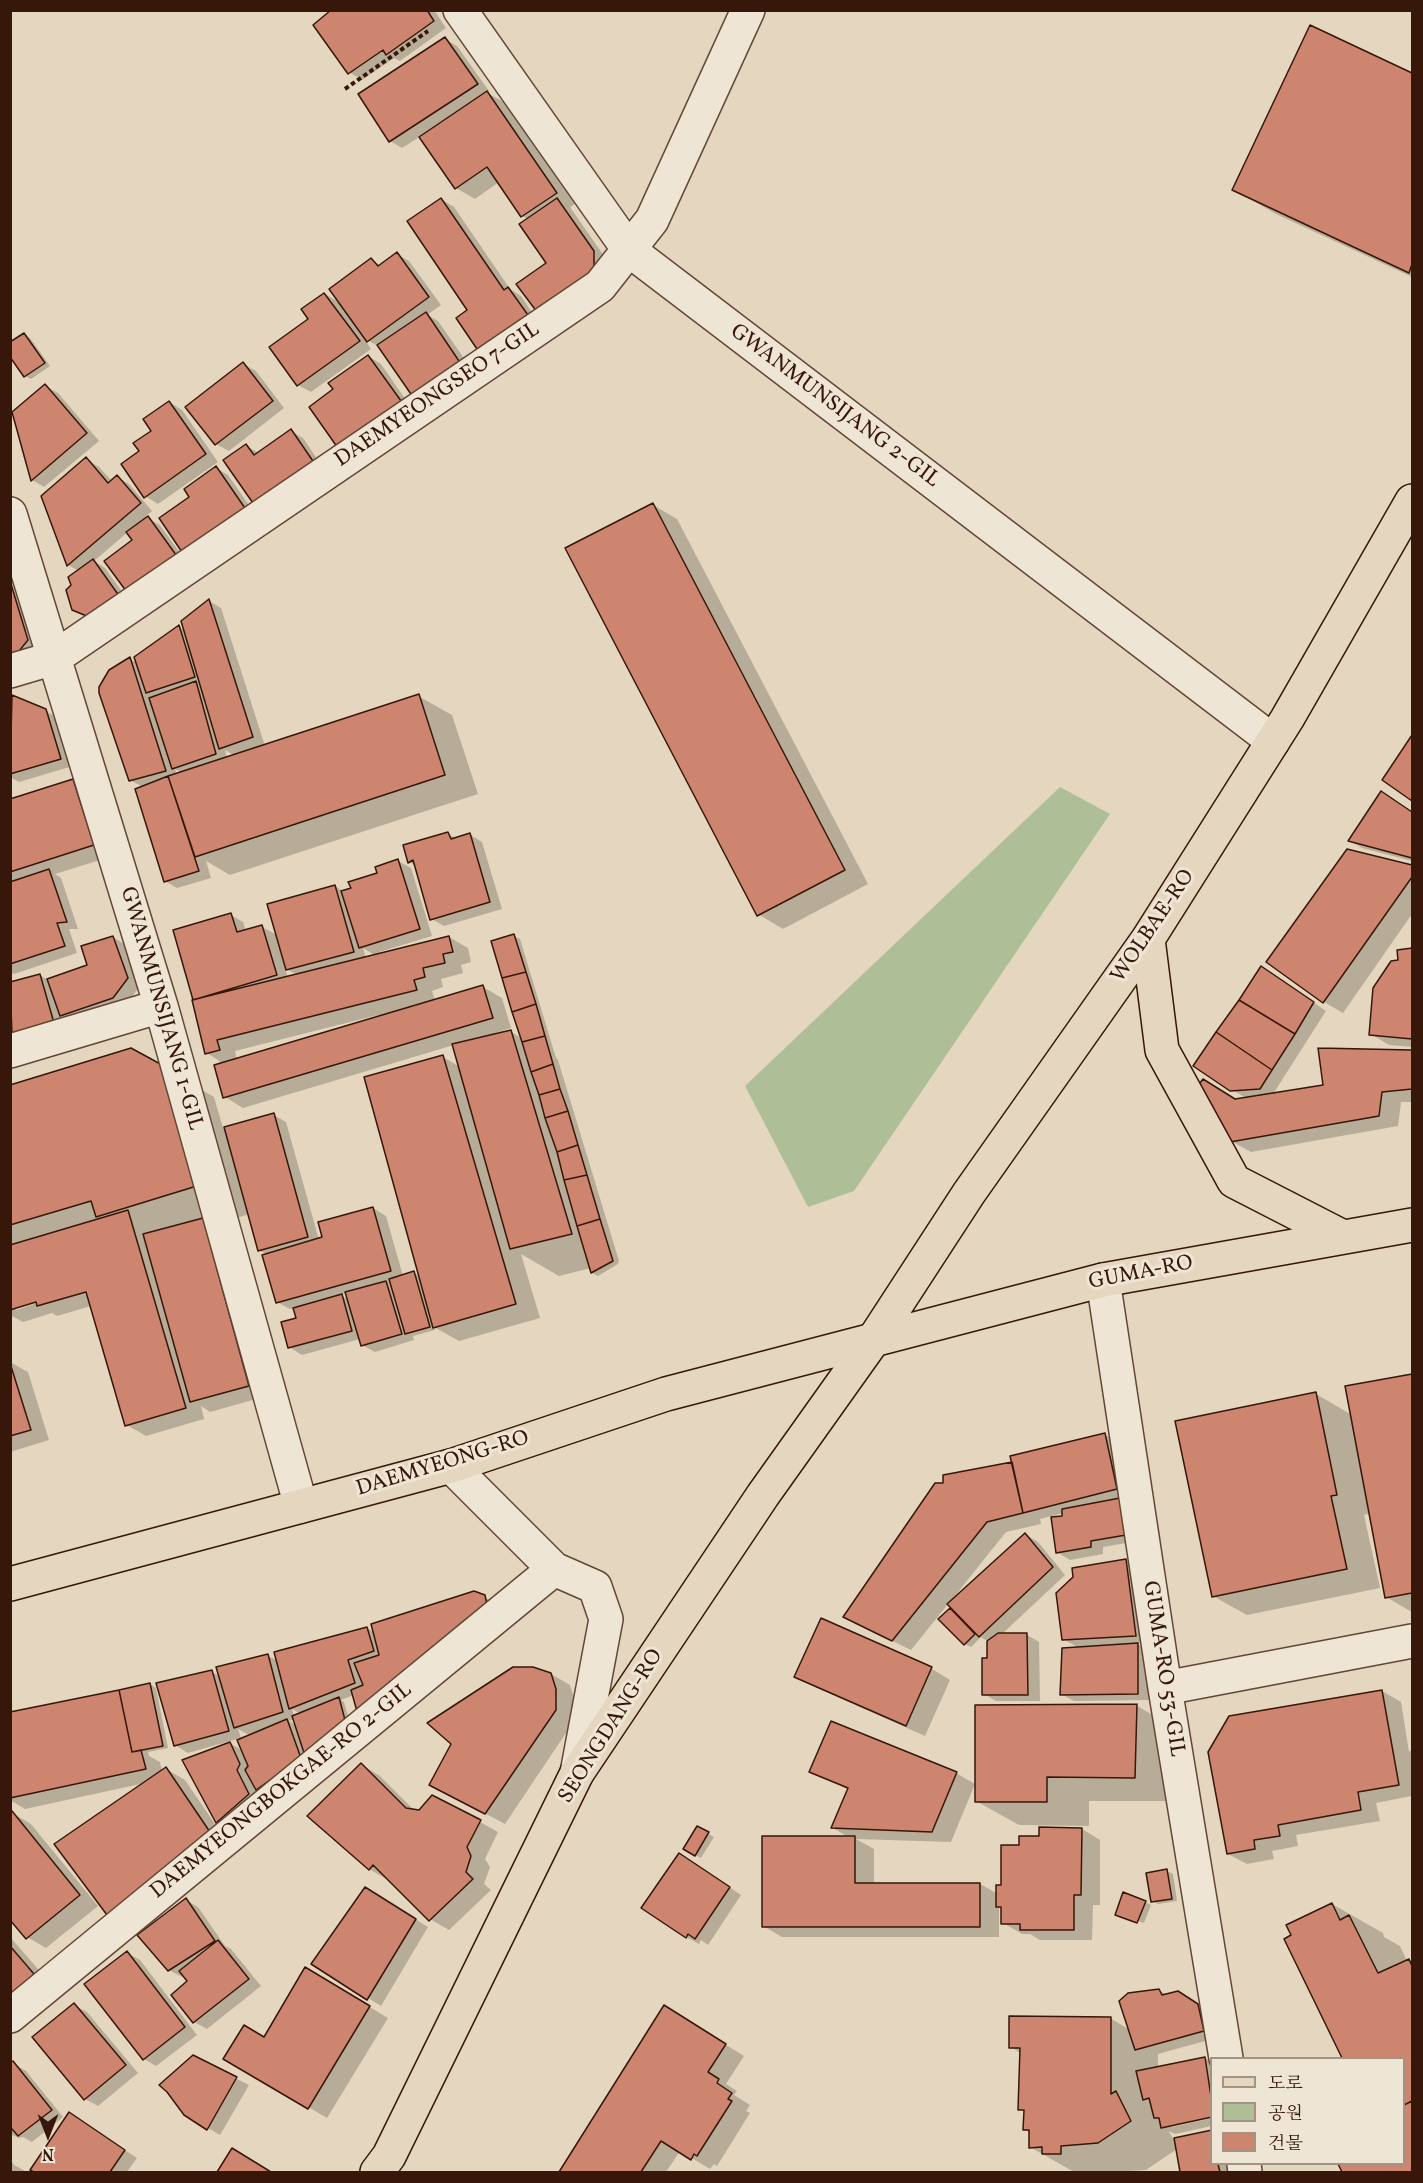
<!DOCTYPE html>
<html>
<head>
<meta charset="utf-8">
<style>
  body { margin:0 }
  #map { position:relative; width:1423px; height:2183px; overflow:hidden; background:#e5d7bf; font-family:Vollkorn,"Noto Serif KR",serif }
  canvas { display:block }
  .frame { position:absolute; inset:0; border:12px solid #361709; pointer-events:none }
  .legend { position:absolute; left:1210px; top:2057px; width:195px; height:108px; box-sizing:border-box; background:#eee5d5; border:2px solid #a49383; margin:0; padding:8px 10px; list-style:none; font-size:18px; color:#361709 }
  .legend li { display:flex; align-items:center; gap:12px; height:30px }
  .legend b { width:30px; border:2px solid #a49383 }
  .north { position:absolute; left:18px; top:2105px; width:60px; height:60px; -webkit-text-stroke:4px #eee5d5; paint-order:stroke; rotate:180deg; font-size:16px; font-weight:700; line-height:24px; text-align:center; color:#361709 }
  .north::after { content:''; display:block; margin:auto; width:21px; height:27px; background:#361709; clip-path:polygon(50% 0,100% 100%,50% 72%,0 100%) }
</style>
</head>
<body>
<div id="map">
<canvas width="1423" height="2183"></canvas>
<div class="frame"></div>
<ul class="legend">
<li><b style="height:8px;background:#e5d7bf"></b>도로</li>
<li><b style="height:16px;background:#aebf97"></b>공원</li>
<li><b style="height:16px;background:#ce8570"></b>건물</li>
</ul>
<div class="north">N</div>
</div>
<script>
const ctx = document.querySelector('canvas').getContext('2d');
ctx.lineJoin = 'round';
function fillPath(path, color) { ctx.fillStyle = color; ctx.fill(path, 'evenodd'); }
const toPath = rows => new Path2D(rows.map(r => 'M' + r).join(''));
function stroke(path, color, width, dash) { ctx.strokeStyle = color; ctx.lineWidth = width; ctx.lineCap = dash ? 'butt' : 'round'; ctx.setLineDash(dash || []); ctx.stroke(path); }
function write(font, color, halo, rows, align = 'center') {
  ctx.font = font + ' Vollkorn,serif'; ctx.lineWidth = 6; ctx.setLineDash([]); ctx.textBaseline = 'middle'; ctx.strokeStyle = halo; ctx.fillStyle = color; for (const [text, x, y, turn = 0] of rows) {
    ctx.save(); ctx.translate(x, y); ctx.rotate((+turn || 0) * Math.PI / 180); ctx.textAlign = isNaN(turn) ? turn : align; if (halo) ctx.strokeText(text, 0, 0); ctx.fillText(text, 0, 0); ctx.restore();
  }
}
fillPath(toPath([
  [1060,787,1110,814,854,1191,808,1207,745,1086]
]), '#aebf97');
fillPath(toPath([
  [334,10,434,10,446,28,400,61,394,58,362,80,349,72],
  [1310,27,1412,75,1412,277,1276,214,1234,190],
  [445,39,457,46,489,91,487,93,506,103,575,204,570,207,606,259,606,280,548,264,528,219,522,216,499,182,475,199,456,188,421,136,402,148,390,141],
  [441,199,454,207,510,289,521,296,539,323,491,355,478,348,458,318,469,310],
  [397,254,409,261,441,305,427,315,438,321,473,371,381,348,364,338,371,349,311,392,298,385,310,319,325,294,342,304,371,260,382,266],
  [24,335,30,338,50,366,31,379,25,376],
  [368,356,381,364,415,413,335,390],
  [243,364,256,371,284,408,229,451,216,444],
  [45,386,58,393,99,441,44,487,32,480],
  [169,402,182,410,218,462,158,504,145,496,153,431],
  [291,431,303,438,326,472,268,512,246,446,259,453],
  [86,459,99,467,112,481,117,477,129,484,152,511,145,517,160,525,190,567,134,541,128,532,94,561,105,568,133,607,86,617,73,609,73,585,79,571,68,565,43,497],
  [216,468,228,475,260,521,191,497],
  [653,505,677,519,868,884,783,929,758,914],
  [10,569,46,652,10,666],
  [209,601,221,608,265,746,418,696,452,715,478,794,230,875,206,861,211,878,177,888,165,881,143,787,130,780,130,659,137,663,179,627,185,631],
  [225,750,235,756,227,758],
  [175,769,183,773,177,775],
  [10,697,45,711,58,718,73,766,19,782,10,777],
  [1412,738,1412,799,1384,780],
  [73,780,91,791,113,856,55,874,61,878,78,929,69,929,77,953,14,974,10,972,10,800],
  [1394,801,1412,813,1412,861,1362,848,1350,841],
  [448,834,456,838,469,834,482,842,502,909,444,926,432,919,416,866,409,862],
  [1347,850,1412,867,1412,914,1343,1013,1324,1002,1268,962],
  [398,861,411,868,432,936,379,952,380,954,449,937,468,948,471,962,461,965,463,973,441,979,443,987,432,991,435,1001,483,987,502,998,511,1028,495,1033,495,1035,511,1032,523,1039,514,936,520,939,556,1058,558,1060,619,1261,618,1264,598,1276,592,1273,591,1268,559,1276,521,1254,540,1318,459,1341,434,1327,435,1330,413,1336,414,1340,375,1352,362,1345,360,1339,302,1355,289,1347,298,1319,295,1308,290,1309,277,1302,268,1255,259,1250,250,1214,212,1225,267,1396,210,1412,201,1406,204,1419,146,1436,127,1425,91,1306,57,1316,52,1313,23,1322,10,1315,10,1086,163,1068,214,1097,223,1128,274,1115,286,1122,319,1240,373,1208,386,1216,403,1276,414,1273,421,1277,443,1057,460,1067,454,1045,243,1108,225,1097,224,1064,207,1053,195,999,231,915,243,922,246,931,262,927,277,935,335,886,344,892,379,874],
  [363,948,376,956,366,958],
  [285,968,297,975,288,978],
  [378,1015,379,1018,237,1060,235,1051],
  [347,1293,349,1300,340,1295],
  [42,1299,43,1301,16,1310,16,1306],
  [113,937,126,945,140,986,126,1005,73,1023,62,1016,66,1030,10,1054,10,983,39,975,48,980,89,966],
  [1412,949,1412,1047,1389,1045,1371,1034,1400,961,1398,952],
  [1274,975,1326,1011,1273,1094,1324,1086,1320,1049,1412,1052,1412,1102,1401,1102,1398,1126,1251,1152,1231,1141,1235,1100,1246,1098,1231,1089],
  [10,1362,28,1372,49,1440,10,1452],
  [1412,1375,1412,1612,1386,1597,1370,1513,1364,1515,1380,1588,1247,1615,1213,1596,1316,1394,1352,1415,1347,1388],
  [1105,1435,1118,1442,1129,1495,1118,1498,1132,1507,1138,1541,1103,1547,1103,1554,1070,1560,1057,1552,1063,1513,1040,1519,1041,1524,1006,1532,954,1597,955,1599,1026,1535,1038,1542,1065,1575,1001,1635,1027,1635,1039,1642,1040,1701,996,1701,984,1694,989,1660,989,1642,981,1637,971,1647,965,1644,951,1610,956,1613,948,1604,911,1650,864,1627,945,1484],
  [1126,1560,1139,1567,1148,1643,1136,1643,1151,1652,1151,1700,1074,1701,1061,1694,1079,1648,1063,1639,1075,1577,1073,1569],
  [484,1597,497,1604,354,1695,341,1700,344,1702,351,1727,270,1796,254,1787,261,1802,229,1829,217,1822,230,1743,243,1751,251,1736,238,1729,241,1738,188,1753,175,1745,212,1672,221,1677,268,1656,278,1661,367,1628,375,1633],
  [292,1709,301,1714,294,1716],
  [295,1719,297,1726,289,1721],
  [822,1620,932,1669,950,1680,925,1736,815,1687,796,1676],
  [551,1674,570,1685,575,1701,574,1721,505,1824,450,1795],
  [150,1684,156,1688,168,1748,148,1752,149,1756,160,1762,162,1772,166,1769,185,1780,230,1846,127,1925,145,1783,25,1809,10,1800,10,1714],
  [1382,1691,1401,1702,1409,1752,1412,1749,1412,1796,1376,1803,1380,1821,1296,1835,1298,1846,1272,1851,1274,1859,1247,1864,1228,1854],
  [977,1706,1137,1706,1179,1730,1177,1801,1089,1801,1089,1826,1019,1825,976,1801],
  [362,1765,380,1776,415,1811,480,1822,498,1832,485,1859,490,1867,484,1884,491,1890,449,1930,430,1919,388,1880,369,1869],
  [811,1771,956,1773,975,1784,951,1842,856,1839,874,1849,874,1884,980,1884,998,1894,1021,1847,1040,1838,1082,1829,1100,1840,1100,1905,1093,1905,1092,1940,1040,1940,1030,1934,1022,1934,1003,1923,1003,1910,999,1907,999,1937,782,1937,763,1926,850,1838,833,1828,849,1790],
  [12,1813,31,1824,98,1906,46,1948,27,1937],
  [697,1828,714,1837,701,1858,685,1849],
  [692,1862,741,1895,708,1945,701,1940,699,1944,686,1937],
  [1167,1871,1173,1874,1177,1901,1158,1904,1152,1901],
  [378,1896,428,1927,381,2006,313,1964],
  [186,1900,198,1907,225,1946,231,1949,261,1986,207,2029,194,2022,173,1996,190,1982,184,1975,182,1977,169,1970],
  [1145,1902,1151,1905,1144,1923,1120,1915],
  [1332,1904,1383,1933,1384,1937,1400,1946,1407,1961,1412,1963,1412,2172,1343,2172,1339,2164,1404,2164,1404,2058,1343,2058,1286,1940],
  [10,1937,52,1985,10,2020],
  [127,1953,140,1960,197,2035,156,2066,144,2059],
  [306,1969,388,2018,327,2118,225,2058,264,2039],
  [1159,1990,1167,1995,1191,2001,1210,2013,1216,2038,1158,2054,1158,2068,1205,2058,1212,2062,1212,2115,1169,2124,1172,2127,1212,2118,1212,2126,1175,2134,1169,2131,1173,2139,1212,2132,1212,2164,1229,2164,1231,2172,1181,2172,1177,2149,1146,2170,1115,2172,1074,2172,1030,2147,1030,2133,1025,2129,1025,2112,1020,2109,1022,2054,1011,2047,1110,2018,1130,2030],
  [74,2005,87,2012,138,2073,98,2106,85,2099],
  [664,2007,744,2056,726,2084,737,2091,734,2095,750,2105,746,2111,750,2113,717,2166,714,2164,710,2169,680,2151,666,2172,561,2172],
  [193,2057,249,2085,220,2135,208,2128],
  [13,2063,26,2071,63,2117,32,2142,23,2137,19,2138,10,2134,10,2065],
  [70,2114,137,2158,127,2172,37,2172,32,2169],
  [233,2150,269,2172,219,2172],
  [10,2159,14,2165,27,2172,10,2172]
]), '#0003');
const building = toPath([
  [331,10,427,10,434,21,386,55,383,50,348,74,313,25,331,10],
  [1310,25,1412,73,1412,264,1409,273,1232,190,1310,25],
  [445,37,478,84,389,142,358,94,445,37],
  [487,91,557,193,521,217,487,167,455,189,419,137,487,91],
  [441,198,504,290,508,287,528,315,477,349,456,318,467,310,407,221,441,198],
  [557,198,594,251,594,273,537,312,516,284,546,263,519,224,557,198],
  [397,252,429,297,367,342,329,289,371,258,378,266,397,252],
  [324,293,360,341,297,386,269,347,308,319,301,309,324,293],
  [426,312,461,364,413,397,377,345,426,312],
  [24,333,45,363,24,377,10,357,10,342,24,333],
  [368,355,404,405,340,451,309,407,333,389,328,383,368,355],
  [243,362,273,401,215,445,185,407,243,362],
  [45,384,87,433,31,481,12,412,45,384],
  [169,401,206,454,144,498,121,464,139,451,133,443,151,431,143,419,169,401],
  [291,429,315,464,255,506,223,460,246,444,254,455,291,429],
  [86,457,108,483,117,475,141,503,67,566,41,496,86,457],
  [216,466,249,514,186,558,159,518,189,497,184,489,216,466],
  [653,503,845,870,757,916,565,548,653,503],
  [148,516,179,559,129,595,104,561,132,540,126,532,148,516],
  [93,559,122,600,94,619,72,610,66,590,71,585,68,577,93,559],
  [10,581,28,640,15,656,10,657,10,581],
  [209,599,253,737,219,749,181,621,209,599],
  [179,625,195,677,146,693,134,657,179,625],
  [130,657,166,771,129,781,99,693,99,687,109,670,130,657],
  [196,681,216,754,172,769,149,698,196,681],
  [419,694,445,775,195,857,168,776,419,694],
  [12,695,46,709,61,759,10,774,12,695],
  [1412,735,1412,801,1382,780,1412,735],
  [168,776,199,871,164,882,135,789,168,776],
  [73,779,94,845,10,872,10,799,73,779],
  [1381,791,1412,812,1412,858,1348,841,1381,791],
  [448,832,451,839,470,833,490,902,430,920,413,860,408,863,403,845,448,832],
  [1347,849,1412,865,1412,877,1323,1003,1266,962,1347,849],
  [398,859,420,929,359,948,341,891,351,888,348,882,377,873,375,867,398,859],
  [49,869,67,922,57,923,65,946,10,964,10,882,49,869],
  [335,885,354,952,286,970,267,904,335,885],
  [231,913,237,932,262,925,277,975,193,1000,173,930,231,913],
  [514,934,526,972,502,978,491,941,514,934],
  [113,936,128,978,113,998,60,1016,47,979,87,965,81,946,113,936],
  [449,936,453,952,443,954,445,963,423,968,425,977,414,980,417,990,217,1040,220,1050,205,1054,192,1000,449,936],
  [1412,948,1412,1039,1369,1035,1373,988,1391,961,1398,960,1397,950,1412,948],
  [1261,966,1314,1002,1295,1034,1239,1000,1261,966],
  [526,972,536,1004,512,1012,502,978,526,972],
  [40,974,54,1023,12,1035,10,982,40,974],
  [483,985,493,1018,223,1098,214,1065,483,985],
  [1239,1000,1295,1034,1272,1070,1216,1032,1239,1000],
  [536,1004,545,1036,522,1042,512,1012,536,1004],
  [511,1030,572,1234,510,1249,452,1044,511,1030],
  [1216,1032,1272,1070,1260,1089,1230,1091,1193,1066,1216,1032],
  [545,1036,553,1064,531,1072,522,1042,545,1036],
  [131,1048,164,1066,200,1185,96,1217,91,1201,10,1225,10,1085,131,1048],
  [1318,1048,1412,1050,1412,1089,1382,1092,1379,1116,1230,1142,1197,1087,1203,1079,1235,1099,1323,1085,1318,1048],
  [443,1055,516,1304,433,1328,364,1077,443,1055],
  [553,1064,560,1089,539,1095,531,1072,553,1064],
  [560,1089,568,1111,545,1118,539,1095,560,1089],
  [568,1111,578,1145,557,1152,545,1118,568,1111],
  [274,1113,308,1237,258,1251,224,1127,274,1113],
  [578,1145,587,1175,564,1180,557,1152,578,1145],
  [587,1175,600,1219,577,1226,564,1180,587,1175],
  [373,1207,391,1271,276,1303,262,1255,322,1237,318,1222,373,1207],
  [128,1210,186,1408,125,1426,86,1292,37,1306,36,1302,10,1310,10,1245,128,1210],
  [203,1218,249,1386,190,1402,143,1234,203,1218],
  [600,1219,613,1261,591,1273,577,1226,600,1219],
  [414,1271,430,1327,405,1334,389,1279,414,1271],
  [386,1281,402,1334,361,1346,345,1292,386,1281],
  [342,1294,352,1331,288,1348,281,1322,296,1318,293,1308,342,1294],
  [10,1363,31,1430,10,1436,10,1363],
  [1412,1374,1412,1593,1385,1598,1345,1386,1412,1374],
  [1316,1392,1337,1495,1331,1496,1347,1569,1212,1597,1175,1421,1316,1392],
  [1105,1433,1117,1489,1023,1513,1010,1456,1105,1433],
  [1012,1462,1023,1513,987,1522,892,1641,843,1617,935,1483,943,1483,943,1475,1012,1462],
  [1120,1498,1126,1535,1091,1541,1091,1547,1056,1553,1051,1517,1062,1516,1062,1509,1120,1498],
  [1025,1533,1053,1567,979,1637,947,1604,1025,1533],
  [1126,1559,1136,1636,1062,1640,1056,1593,1073,1577,1072,1568,1126,1559],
  [474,1591,485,1595,487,1605,358,1715,351,1690,363,1685,354,1663,379,1655,371,1624,474,1591],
  [950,1608,975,1634,964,1645,938,1619,950,1608],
  [821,1618,932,1667,906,1726,794,1677,821,1618],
  [367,1627,374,1651,348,1660,355,1683,289,1709,274,1652,367,1627],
  [998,1633,1027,1633,1028,1695,982,1695,982,1658,987,1658,987,1641,998,1633],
  [1138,1643,1138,1694,1060,1695,1062,1648,1138,1643],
  [268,1654,283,1712,234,1728,216,1667,268,1654],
  [513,1667,533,1667,551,1673,556,1689,556,1710,485,1814,429,1785,451,1744,427,1723,513,1667],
  [212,1670,229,1731,174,1746,156,1683,212,1670],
  [150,1683,163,1746,132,1752,119,1690,150,1683],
  [119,1690,132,1752,141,1750,146,1769,10,1798,10,1712,119,1690],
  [1382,1690,1399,1785,1358,1792,1361,1810,1278,1825,1280,1836,1254,1840,1255,1849,1227,1854,1208,1752,1229,1716,1382,1690],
  [339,1697,346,1724,305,1756,292,1716,339,1697],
  [1137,1704,1135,1778,1047,1777,1047,1802,975,1802,975,1705,1137,1704],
  [287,1719,301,1758,256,1790,245,1770,248,1766,237,1740,287,1719],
  [831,1721,957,1772,932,1832,831,1828,848,1788,809,1772,831,1721],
  [230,1742,240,1764,237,1770,249,1794,216,1823,182,1760,230,1742],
  [361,1763,406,1808,419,1810,432,1795,481,1820,467,1847,471,1856,466,1872,473,1879,429,1921,373,1865,369,1870,307,1816,361,1763],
  [166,1767,212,1835,107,1915,54,1844,166,1767],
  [12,1811,80,1895,26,1939,10,1920,10,1813,12,1811],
  [697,1826,709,1832,695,1856,683,1849,697,1826],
  [1039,1827,1082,1828,1081,1895,1074,1895,1074,1930,1020,1930,1020,1924,1001,1924,1001,1907,996,1907,996,1885,1001,1885,1001,1845,1019,1845,1019,1836,1039,1836,1039,1827],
  [762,1836,855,1836,855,1883,980,1883,980,1927,762,1927,762,1836],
  [679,1853,730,1887,695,1939,688,1934,686,1938,641,1908,679,1853],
  [1167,1869,1172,1899,1151,1902,1146,1873,1167,1869],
  [365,1887,416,1919,367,2000,311,1964,365,1887],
  [1123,1892,1146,1901,1137,1923,1115,1915,1123,1892],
  [186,1898,215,1941,168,1971,137,1935,186,1898],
  [1332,1903,1340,1920,1349,1915,1378,1973,1409,1959,1412,1966,1412,2101,1404,2105,1404,2058,1342,2058,1284,1939,1291,1935,1286,1925,1332,1903],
  [218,1940,249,1979,193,2023,171,1995,187,1981,179,1971,218,1940],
  [10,1946,34,1974,10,1994,10,1946],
  [127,1951,185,2027,143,2060,84,1984,127,1951],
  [305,1967,370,2006,308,2109,223,2059,244,2025,264,2037,305,1967],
  [1159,1989,1162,1995,1178,1991,1198,2004,1204,2031,1135,2050,1119,2001,1128,1993,1159,1989],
  [74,2003,126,2065,84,2100,32,2037,74,2003],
  [664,2005,726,2044,708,2072,719,2079,717,2083,732,2093,728,2099,732,2101,697,2156,694,2154,691,2160,661,2141,641,2172,559,2172,664,2005],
  [1009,2016,1111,2017,1111,2094,1116,2091,1131,2121,1098,2143,1061,2146,1061,2154,1042,2154,1042,2147,1029,2148,1029,2130,1023,2130,1024,2110,1018,2110,1020,2048,1009,2048,1009,2016],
  [193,2055,237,2077,207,2130,184,2115,167,2092,159,2085,193,2055],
  [1205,2057,1212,2103,1212,2117,1161,2128,1159,2118,1154,2118,1149,2098,1143,2100,1136,2071,1205,2057],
  [13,2061,52,2110,18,2136,12,2129,10,2130,10,2063,13,2061],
  [1412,2101,1412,2172,1342,2172,1338,2164,1404,2164,1404,2105,1412,2101],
  [69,2112,125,2150,110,2172,34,2172,30,2170,69,2112],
  [1212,2130,1212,2164,1218,2164,1220,2172,1180,2172,1174,2138,1212,2130],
  [232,2148,271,2172,217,2172,232,2148]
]);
fillPath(building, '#ce8570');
stroke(building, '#361709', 1.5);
const minor = toPath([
  [460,10,629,250,1273,741],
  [10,514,161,1006,301,1506],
  [10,671,54,658,600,286,652,220,748,10],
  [10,1051,161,1006],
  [1103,1280,1165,1688,1226,2058],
  [451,1466,554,1569,595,1587,606,1619,577,1773],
  [1165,1688,1412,1641],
  [10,2016,554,1569],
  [1244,2164,1245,2172]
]);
const major = toPath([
  [1148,939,1162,1050,1234,1181,1343,1237],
  [10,1584,451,1466,666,1394,1103,1280,1412,1225],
  [377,2172,389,2156,577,1773,763,1495,874,1339,969,1193,1148,939,1287,719,1412,501]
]);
stroke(minor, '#624736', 36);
stroke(major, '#361709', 36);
stroke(toPath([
  [345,89,428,31]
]), '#361709', 4, [4.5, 3]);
stroke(minor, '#eee5d5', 33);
stroke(major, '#e5d7bf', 33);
write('22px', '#361709', '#eee5d5', [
  ["DAEMYEONGSEO 7-GIL",438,396,-34],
  ["GWANMUNSIJANG 2-GIL",834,407,37],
  ["WOLBAE-RO",1154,927,-56],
  ["GWANMUNSIJANG 1-GIL",160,1009,74],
  ["GUMA-RO",1141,1274,-11],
  ["DAEMYEONG-RO",443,1465,-17],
  ["GUMA-RO 53-GIL",1162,1669,81],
  ["SEONGDANG-RO",612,1727,-58],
  ["DAEMYEONGBOKGAE-RO 2-GIL",282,1792,-39]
]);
</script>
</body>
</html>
